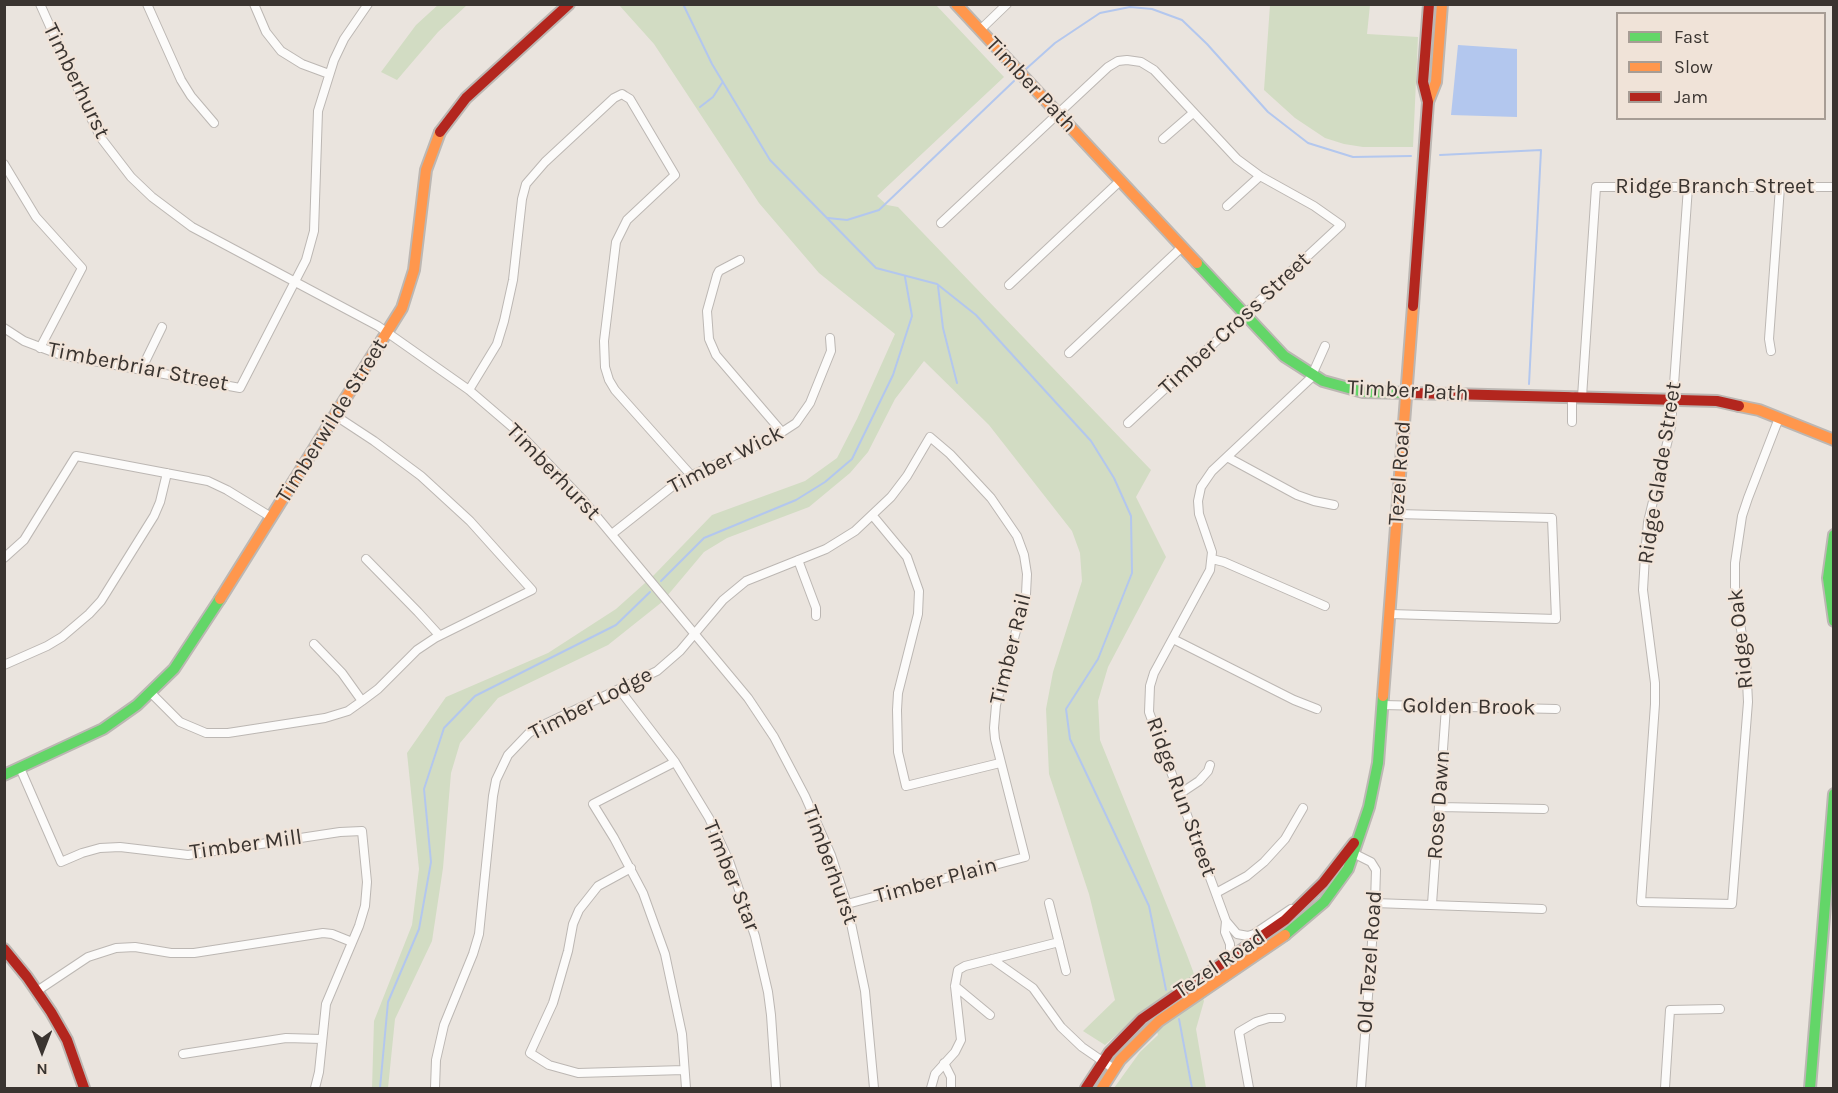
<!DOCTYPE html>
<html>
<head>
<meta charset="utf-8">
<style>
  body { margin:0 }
  #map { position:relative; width:1838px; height:1093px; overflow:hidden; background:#eae4de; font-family:Karla,sans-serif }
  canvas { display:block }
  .frame { position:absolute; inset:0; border:6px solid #3a3430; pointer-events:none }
  .legend { position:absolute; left:1616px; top:12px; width:210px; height:108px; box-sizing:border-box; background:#f0e3d8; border:2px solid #a79d95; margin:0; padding:8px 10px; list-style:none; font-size:18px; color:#3a3430 }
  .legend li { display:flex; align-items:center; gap:12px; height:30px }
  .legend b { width:30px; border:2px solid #a79d95 }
  .north { position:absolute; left:12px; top:1021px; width:60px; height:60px; -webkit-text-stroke:4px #f0e3d8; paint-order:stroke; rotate:180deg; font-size:16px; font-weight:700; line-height:24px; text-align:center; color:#3a3430 }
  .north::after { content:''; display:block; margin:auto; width:21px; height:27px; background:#3a3430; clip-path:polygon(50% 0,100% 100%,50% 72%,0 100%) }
</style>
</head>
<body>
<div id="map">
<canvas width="1838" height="1093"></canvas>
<div class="frame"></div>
<ul class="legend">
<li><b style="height:8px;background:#63d668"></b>Fast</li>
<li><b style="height:8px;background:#ff974d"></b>Slow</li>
<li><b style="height:8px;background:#b3261e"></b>Jam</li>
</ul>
<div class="north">N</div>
</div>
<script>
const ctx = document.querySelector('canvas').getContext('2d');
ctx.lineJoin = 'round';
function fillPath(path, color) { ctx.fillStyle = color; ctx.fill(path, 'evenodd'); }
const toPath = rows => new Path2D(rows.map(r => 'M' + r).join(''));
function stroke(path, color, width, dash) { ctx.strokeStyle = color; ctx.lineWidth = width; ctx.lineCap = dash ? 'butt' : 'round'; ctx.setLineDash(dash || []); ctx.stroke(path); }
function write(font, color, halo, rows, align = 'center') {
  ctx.font = font + ' Karla,sans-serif'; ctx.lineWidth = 4.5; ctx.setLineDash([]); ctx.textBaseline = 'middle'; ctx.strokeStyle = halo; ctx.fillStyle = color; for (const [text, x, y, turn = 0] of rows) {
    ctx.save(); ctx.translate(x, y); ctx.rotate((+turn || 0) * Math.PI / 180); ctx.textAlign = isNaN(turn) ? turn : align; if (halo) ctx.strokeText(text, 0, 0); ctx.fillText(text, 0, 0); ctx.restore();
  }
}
fillPath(toPath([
  [439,4,467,5,438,32,397,80,381,72,416,25],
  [619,5,936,5,1004,77,877,196,887,205,898,207,1151,470,1136,497,1166,557,1108,667,1098,701,1100,740,1187,955,1204,1001,1196,1029,1206,1088,1114,1088,1140,1052,1158,1035,1149,1006,1105,1045,1083,1031,1115,1000,1089,894,1049,774,1046,709,1053,672,1082,581,1080,553,1072,531,989,425,924,361,895,399,868,452,850,473,809,507,727,538,704,552,662,602,608,645,498,698,460,743,451,773,443,868,432,941,395,1019,388,1088,372,1088,374,1021,412,925,419,869,407,753,446,697,548,653,616,609,654,575,712,515,805,481,837,458,857,419,895,334,819,273,759,203,654,44],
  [1270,5,1370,5,1367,34,1418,37,1413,147,1363,147,1344,144,1325,138,1295,118,1264,90]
]), '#d2dcc3');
fillPath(toPath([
  [1458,45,1517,49,1517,117,1451,115]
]), '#b3c7ee');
stroke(toPath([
  [683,4,712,64,770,160,876,268,937,284,976,315,1091,441,1114,478,1131,516,1132,573,1098,659,1066,709,1070,739,1149,906,1166,990],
  [1026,69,1055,43,1100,13,1130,7,1152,9,1182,20,1207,44,1268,112,1308,143,1353,157,1411,156],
  [700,107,713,97,722,83],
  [1440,155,1541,150,1529,384],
  [828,218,847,220,879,210,1014,81],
  [938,286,943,328,957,383],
  [661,581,704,538,796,500,825,482,852,459,893,375,912,316,905,277],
  [1179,1019,1192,1088],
  [380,1088,388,1002,419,929,431,862,424,789,444,728,475,696,616,625,650,592]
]), '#b3c7ee', 2);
const street = toPath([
  [40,4,92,120,101,138,131,177,152,197,192,227,378,326,469,390,518,432,583,500,748,698,774,737,805,796,831,855,847,904,865,991,874,1088],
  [147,4,181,80,191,96,214,123],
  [254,4,266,32,281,51,302,64,329,74],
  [980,30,1007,4],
  [1163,139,1193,113],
  [4,164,36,217,82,268,40,348],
  [1688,187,1671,427,1648,522,1645,556,1643,590,1655,683,1655,704,1641,902,1732,904,1748,702,1746,660,1735,592,1735,563,1742,516,1748,498,1779,418],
  [1227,206,1260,176],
  [941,223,1108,67,1118,61,1127,60,1141,62,1154,70,1237,159,1260,176,1314,206,1341,225,1128,423],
  [740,260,719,271,717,275,707,311,709,339,716,355,782,432],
  [1009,285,1120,181],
  [4,328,24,341,61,355,240,388,306,260,314,231,318,111,334,60,344,39,368,4],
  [1771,351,1769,339,1780,187],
  [1069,353,1182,247],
  [141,370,162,327],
  [1312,375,1325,346],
  [469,390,497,344,504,321,513,280,522,199,526,184,545,162,614,98,622,94,625,96,630,99,675,175,627,220,616,242,604,341,605,367,609,380,615,390,690,474],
  [1582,397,1596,187,1834,187],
  [1572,422,1572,396],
  [1227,457,1297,495,1314,501,1334,505],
  [873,516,907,557,919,591,918,614,898,693,897,710,898,752,906,786,1000,763],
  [612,534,679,481,773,438,796,423,810,403,831,351,830,338],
  [4,558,24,540,76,456,208,481,227,490,271,517],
  [366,559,418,612,439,635],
  [1212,559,1224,562,1325,606],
  [798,560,816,608,816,616],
  [1390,614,1556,619,1552,518,1397,514],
  [1173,639,1294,700,1317,709],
  [314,644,342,673,362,701],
  [4,665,47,646,62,637,89,614,101,601,154,516,160,502,167,473],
  [619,689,675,762,709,818,729,861,755,936,768,992,771,1015,776,1088],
  [151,693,180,722,206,733,228,733,325,718,348,711,362,701,378,689,417,650,435,638,532,590,470,521,421,476,374,441,336,416],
  [1383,705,1556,709],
  [675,762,593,804,614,838,643,893,665,954,682,1034,686,1088],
  [20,768,61,862,82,853,100,848,120,847,188,855,340,832,362,831,367,882,365,906,359,926,326,1004,319,1072,315,1088],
  [1178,795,1199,781,1208,771,1210,765],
  [1439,807,1544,809],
  [1349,851,1371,862,1376,870,1375,903,1361,1088],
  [631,868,598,886,579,910,573,924,568,951,553,1003,530,1053,549,1065,578,1073,684,1070],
  [1216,893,1247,876,1264,862,1285,839,1303,808],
  [1049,903,1066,971],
  [1375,903,1542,909],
  [1432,904,1446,707],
  [1226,921,1237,934,1248,936,1254,934,1291,909],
  [992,959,1033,988,1061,1027,1082,1047,1114,1069],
  [1226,960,1230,951,1230,944,1225,932,1226,921,1149,712,1150,686,1154,673,1210,570,1212,552,1199,514,1198,501,1201,487,1212,471,1313,376],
  [955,986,990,1015],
  [37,991,88,957,116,948,135,947,171,953,194,953,323,933,332,934,352,942],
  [183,1054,286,1038,322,1039],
  [944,1063,951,1077,951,1088],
  [435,1088,436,1060,444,1025,473,954,479,934,493,796,496,780,508,755,529,733,545,724,657,671,680,651,723,600,746,581,826,549,855,531,891,497,907,476,930,437,950,454,991,498,1017,536,1024,555,1027,574,1026,594,996,705,994,728,995,739,1025,857,847,904],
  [931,1088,935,1074,955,1052,961,1040,955,986,958,970,965,966,1059,942],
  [1249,1088,1239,1032,1256,1022,1269,1018,1281,1018],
  [1665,1088,1670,1010,1720,1009]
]);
const fast = toPath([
  [1197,263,1284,356,1323,381,1363,392,1411,393],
  [1834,535,1828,578,1834,621],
  [4,775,103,729,137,705,174,669,220,599],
  [1285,935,1324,902,1348,869,1369,807,1378,763,1383,696],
  [1810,1088,1834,794]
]);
const slow = toPath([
  [956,4,1197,263],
  [1428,102,1436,82,1442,4],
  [1739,406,1759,410,1834,440],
  [220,599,402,308,414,270,426,170,440,132],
  [1383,696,1413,306],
  [1102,1088,1120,1060,1159,1021,1285,935]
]);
const jam = toPath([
  [440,132,466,98,569,4],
  [1413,306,1428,102,1423,82,1429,4],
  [1411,393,1717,401,1739,406],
  [4,949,27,977,51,1012,67,1040,84,1088],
  [1086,1088,1109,1053,1142,1019,1285,920,1323,883,1354,843]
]);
stroke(street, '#bcb7b3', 10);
stroke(fast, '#bcb7b3', 14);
stroke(slow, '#bcb7b3', 14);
stroke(jam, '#bcb7b3', 14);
stroke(street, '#fcfbfa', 8);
stroke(fast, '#63d668', 10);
stroke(slow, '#ff974d', 10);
stroke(jam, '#b3261e', 10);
write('22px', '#3a3430', '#f0e3d8', [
  ["Timberhurst",76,81,64],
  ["Timber Path",1031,85,47],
  ["Ridge Branch Street",1715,187],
  ["Timber Cross Street",1235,324,-43],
  ["Timberbriar Street",138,367,11],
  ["Timber Path",1408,391,3],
  ["Timberwilde Street",332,421,-58],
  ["Timber Wick",726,460,-27],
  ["Timberhurst",553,472,46],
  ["Tezel Road",1400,473,-86],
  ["Ridge Glade Street",1660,473,-81],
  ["Ridge Oak",1741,639,-96],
  ["Timber Rail",1011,649,-76],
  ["Timber Lodge",591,704,-27],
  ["Golden Brook",1469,707,1],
  ["Ridge Run Street",1181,797,70],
  ["Rose Dawn",1439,805,-86],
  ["Timber Mill",246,845,-8],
  ["Timberhurst",830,865,70],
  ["Timber Star",731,876,68],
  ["Timber Plain",936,881,-15],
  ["Old Tezel Road",1370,962,-86],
  ["Tezel Road",1220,964,-34]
]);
</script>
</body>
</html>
